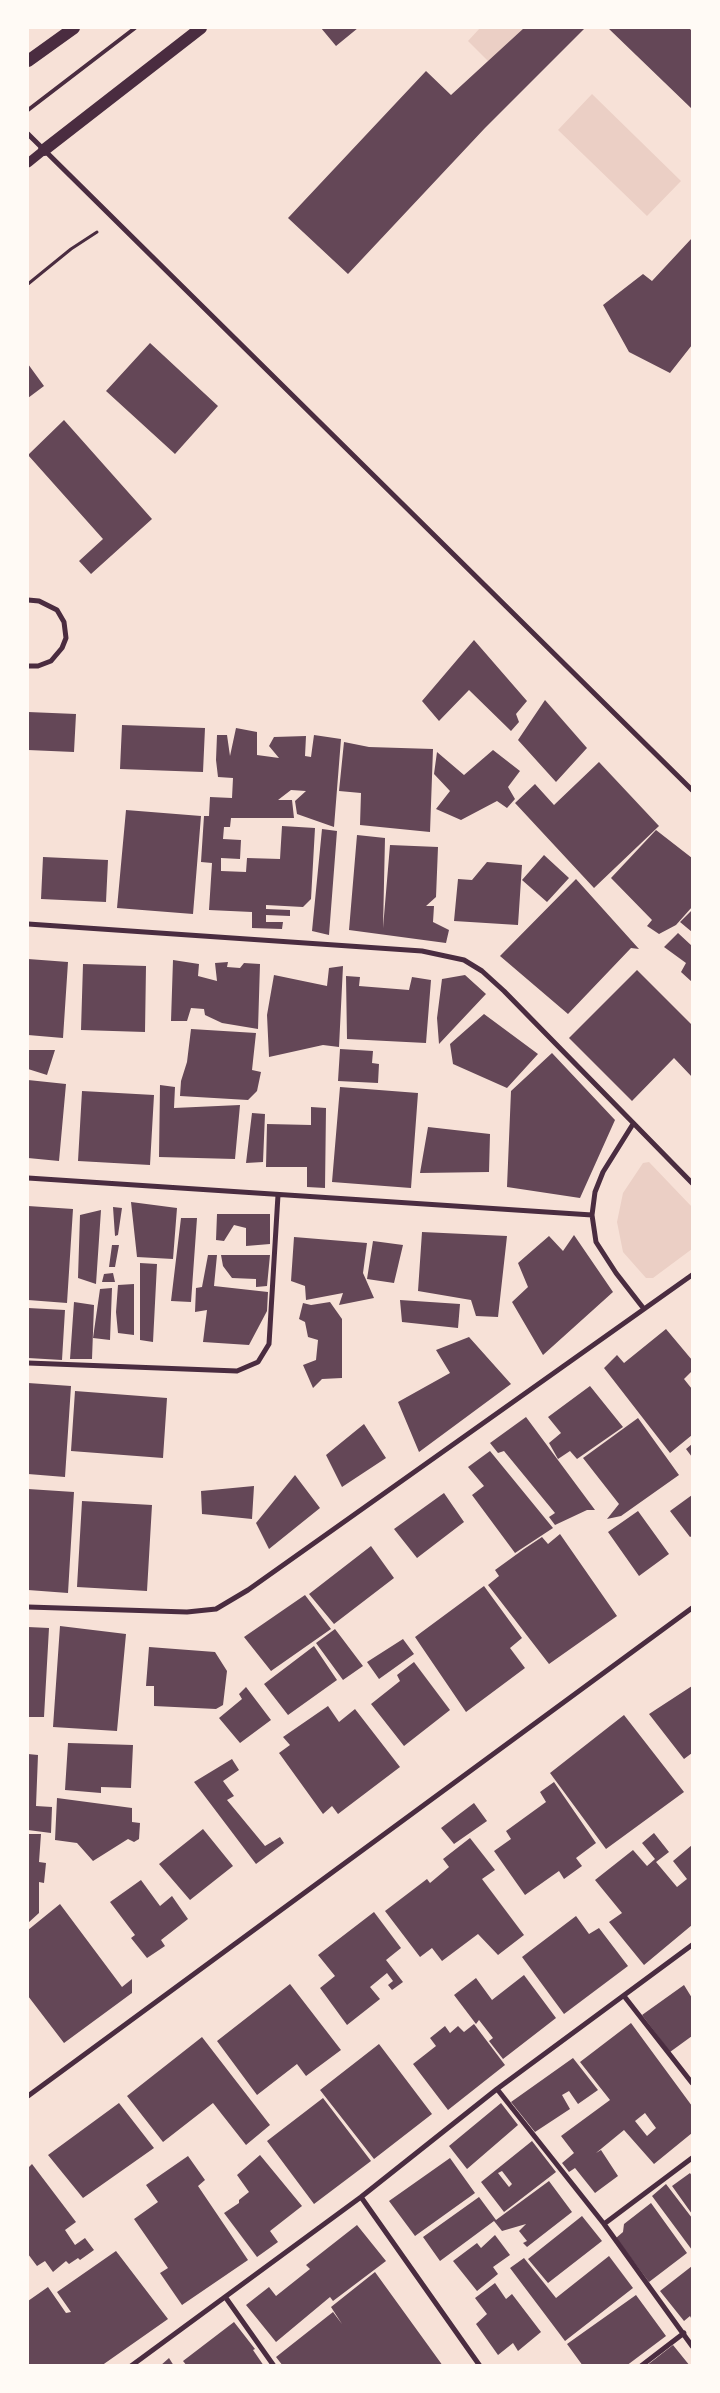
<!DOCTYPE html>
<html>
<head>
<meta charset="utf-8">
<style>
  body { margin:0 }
  #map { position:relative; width:720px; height:2393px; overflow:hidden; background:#f7e1d7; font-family:Helvetica,sans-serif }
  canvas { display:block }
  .frame { position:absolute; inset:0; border:29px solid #fffaf5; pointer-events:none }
</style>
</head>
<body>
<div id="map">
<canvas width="720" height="2393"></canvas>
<div class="frame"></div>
</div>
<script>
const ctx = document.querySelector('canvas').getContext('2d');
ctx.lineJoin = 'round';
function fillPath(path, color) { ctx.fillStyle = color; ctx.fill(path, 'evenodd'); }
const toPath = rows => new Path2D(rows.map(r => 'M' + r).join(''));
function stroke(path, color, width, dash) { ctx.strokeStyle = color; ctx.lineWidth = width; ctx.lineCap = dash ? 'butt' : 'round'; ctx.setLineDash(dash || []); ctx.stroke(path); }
fillPath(toPath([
  [480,28,528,28,492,65,468,41],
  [592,94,681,181,647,216,558,130],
  [649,1162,692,1207,692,1249,653,1278,646,1278,623,1252,617,1222,623,1193,643,1163]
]), '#ebcfc5');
fillPath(toPath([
  [321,28,358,28,336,46],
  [524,28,585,28,485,128,348,274,288,218,426,71,451,95],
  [608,28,689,28,692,31,692,109],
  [692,238,692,345,670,373,629,352,603,305,643,274,652,281],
  [150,343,218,406,175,454,106,391],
  [28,364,44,386,28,398],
  [64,420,152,519,91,574,79,561,103,539,28,455],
  [474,640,527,701,516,714,519,722,511,731,469,690,439,721,422,701],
  [545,700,587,748,556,782,518,740],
  [28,712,76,714,74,752,28,750],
  [122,725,205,728,203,772,120,769],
  [236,728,257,732,257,755,279,758,269,746,274,737,306,736,305,756,311,757,314,735,341,739,334,827,297,814,295,801,306,791,291,790,278,800,292,800,294,818,231,818,230,827,224,827,223,839,241,840,240,859,221,858,221,871,246,872,247,858,280,859,282,826,315,828,311,899,303,907,266,905,266,909,290,910,290,916,266,915,266,922,283,922,282,929,252,928,252,912,209,910,212,863,201,862,204,816,209,816,210,797,232,798,233,778,218,777,216,760,217,735,227,735,230,756],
  [344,742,369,747,433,749,430,832,360,825,361,793,339,791],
  [493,750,520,771,508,787,515,799,507,808,497,801,461,820,436,809,450,791,434,774,437,752,464,775],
  [599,762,659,826,594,888,515,803,535,784,554,805],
  [126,810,201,816,193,914,117,908],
  [322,829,337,831,329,935,312,931],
  [656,830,692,858,692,907,676,925,659,934,647,926,652,920,611,878],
  [357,835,385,838,383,928,390,845,438,847,436,897,426,906,434,906,433,922,449,930,446,943,349,930],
  [544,855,569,878,547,902,522,880],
  [43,857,108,860,106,902,41,899],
  [487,862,522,865,518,925,454,921,458,879,472,880],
  [576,879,639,949,631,948,568,1014,500,956],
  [692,910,692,932,680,922],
  [678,933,692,946,692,982,681,972,686,963,664,947],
  [28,959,68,962,63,1038,28,1035],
  [173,960,199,964,198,976,217,981,215,963,228,962,227,967,240,968,244,963,260,964,258,1029,222,1023,205,1015,204,1009,191,1008,187,1021,171,1021],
  [83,964,146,966,145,1032,81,1030],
  [343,966,339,1047,323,1045,269,1057,267,1015,274,975,327,986,329,968],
  [637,970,692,1025,692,1077,674,1058,632,1101,569,1038],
  [465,975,486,994,439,1044,437,1018,442,979],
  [346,976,360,977,359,986,409,990,412,977,431,980,426,1043,347,1039],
  [484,1014,538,1054,507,1088,453,1064,450,1044],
  [191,1029,256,1033,252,1070,261,1072,257,1091,248,1100,180,1096,181,1081,187,1062],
  [340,1049,373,1051,372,1063,379,1064,378,1083,338,1081],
  [28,1050,55,1050,47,1075,28,1069],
  [552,1053,615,1120,580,1198,507,1187,511,1091],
  [28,1080,66,1084,59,1161,28,1158],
  [160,1085,175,1087,174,1108,240,1105,235,1159,159,1157],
  [340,1087,418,1093,411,1188,332,1182],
  [82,1091,154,1095,150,1165,78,1161],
  [311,1107,326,1108,325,1188,307,1187,307,1167,266,1167,267,1124,311,1125],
  [252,1113,265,1114,263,1162,246,1163],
  [428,1127,490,1134,489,1172,420,1173],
  [131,1202,177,1208,173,1259,137,1257],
  [28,1206,73,1209,67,1303,28,1300],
  [113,1207,122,1208,118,1235,115,1236],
  [101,1210,96,1284,78,1278,80,1215],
  [217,1214,270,1214,270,1244,246,1246,246,1228,234,1225,224,1241,216,1240],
  [181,1218,197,1218,191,1302,171,1301],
  [422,1232,507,1236,498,1317,476,1316,471,1300,418,1291],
  [574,1235,613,1292,543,1355,512,1302,528,1287,518,1263,549,1236,563,1251],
  [294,1237,367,1243,363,1273,374,1298,339,1305,343,1293,306,1300,305,1286,291,1281],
  [373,1241,403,1245,394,1283,367,1279],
  [112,1245,119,1245,115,1267,109,1267],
  [208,1255,217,1255,214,1286,268,1292,267,1311,249,1345,203,1342,207,1310,195,1312,196,1288,202,1287],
  [221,1255,270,1255,267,1286,256,1287,256,1279,232,1278,223,1266],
  [140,1263,157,1264,153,1342,140,1340],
  [113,1273,115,1282,102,1282,104,1274],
  [134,1284,134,1335,118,1333,116,1312,118,1285],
  [112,1288,110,1340,93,1338,100,1289],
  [400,1300,460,1304,458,1328,402,1322],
  [74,1302,94,1305,92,1359,70,1359],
  [330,1302,342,1319,342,1378,322,1379,313,1388,303,1365,316,1360,318,1340,308,1337,305,1322,299,1319,303,1303,311,1305],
  [28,1308,65,1310,62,1360,28,1358],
  [666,1329,692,1360,692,1371,684,1379,692,1389,692,1435,670,1453,604,1368,617,1355,624,1363],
  [469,1337,511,1384,419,1452,398,1402,450,1373,436,1350],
  [28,1383,71,1386,65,1477,28,1474],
  [590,1386,623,1427,577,1459,570,1451,558,1459,549,1443,561,1433,548,1417],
  [75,1391,167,1398,163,1458,71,1451],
  [526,1417,595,1510,587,1510,555,1525,549,1517,555,1513,504,1451,498,1453,490,1443],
  [638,1418,679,1475,621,1516,607,1519,619,1504,583,1458],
  [364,1424,386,1458,342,1487,326,1455],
  [692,1444,692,1457,686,1449],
  [490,1451,553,1528,515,1553,472,1495,484,1486,468,1467],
  [295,1475,320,1508,269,1549,256,1523],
  [254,1486,252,1519,202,1514,201,1491],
  [28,1489,74,1492,68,1593,28,1590],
  [444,1493,464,1522,417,1558,394,1529],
  [692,1495,692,1536,690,1537,670,1511],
  [82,1501,152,1505,147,1591,77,1587],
  [638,1511,669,1554,639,1576,608,1532],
  [560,1534,617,1616,549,1664,488,1585,499,1576,495,1570,524,1549,542,1537,548,1544],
  [371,1546,394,1578,334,1624,309,1594],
  [484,1586,522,1638,510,1648,525,1668,466,1712,415,1637],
  [305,1595,331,1629,271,1671,244,1637],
  [60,1626,126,1634,117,1731,53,1727],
  [28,1627,49,1628,44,1717,28,1717],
  [335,1629,363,1666,343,1680,316,1643],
  [403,1639,414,1654,379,1679,367,1662],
  [314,1646,337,1680,288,1715,264,1684],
  [149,1647,215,1652,227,1671,223,1705,216,1709,154,1706,154,1686,146,1686],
  [414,1662,450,1710,404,1746,371,1704,400,1681,397,1675],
  [692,1686,692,1753,684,1759,649,1714],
  [246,1687,271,1720,240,1743,219,1718,242,1699,239,1694],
  [328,1706,339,1722,355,1709,400,1767,338,1814,332,1806,323,1814,279,1753,290,1745,283,1737],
  [624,1715,684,1792,606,1849,550,1773],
  [68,1743,133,1745,131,1788,101,1787,101,1793,65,1790],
  [28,1754,38,1755,36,1806,52,1807,51,1833,28,1830],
  [232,1759,239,1770,223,1781,234,1796,227,1800,265,1846,280,1837,284,1843,256,1864,194,1782],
  [554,1782,596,1843,576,1858,582,1866,564,1879,559,1871,525,1895,494,1851,511,1839,506,1831,546,1802,540,1792],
  [57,1798,132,1808,132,1822,140,1823,139,1839,134,1842,128,1839,93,1861,77,1843,55,1840],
  [474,1803,487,1821,454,1844,441,1828],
  [203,1829,233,1866,190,1900,159,1864],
  [654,1833,669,1852,656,1862,677,1887,687,1879,673,1861,692,1845,692,1925,644,1965,609,1922,622,1913,595,1880,633,1850,647,1866,655,1859,642,1843],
  [28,1834,41,1834,39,1862,46,1863,44,1883,39,1882,39,1913,28,1923],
  [470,1838,495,1870,482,1879,524,1935,498,1955,478,1934,442,1961,432,1948,420,1957,385,1911,427,1879,430,1883,449,1867,443,1859],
  [141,1880,160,1906,172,1896,188,1919,161,1940,165,1946,147,1958,131,1938,135,1935,110,1902],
  [60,1904,122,1987,132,1979,132,1993,64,2043,28,1996,28,1930],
  [374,1912,401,1948,386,1960,403,1982,392,1990,388,1985,393,1981,387,1973,370,1987,380,1999,347,2025,320,1988,335,1976,318,1955],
  [576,1916,589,1934,599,1928,628,1966,564,2014,522,1957],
  [524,1975,556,2018,503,2059,489,2041,493,2038,479,2020,476,2024,454,1995,476,1978,492,2000],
  [290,1984,341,2050,306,2076,297,2064,257,2095,217,2041],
  [684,1985,692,1998,692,2036,670,2052,642,2015],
  [631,2023,692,2106,692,2133,654,2164,624,2130,596,2153,601,2150,618,2176,595,2193,575,2168,569,2172,562,2163,574,2153,561,2136,610,2100,580,2062],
  [645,2113,656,2128,647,2136,635,2121],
  [474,2024,505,2065,448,2110,413,2064,436,2046,430,2038,445,2026,450,2033,458,2026,464,2032],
  [202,2037,270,2125,246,2145,213,2103,163,2142,127,2096],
  [379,2044,432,2114,374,2159,320,2090],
  [573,2058,598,2090,578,2104,569,2091,562,2095,570,2109,535,2132,511,2102],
  [323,2098,371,2161,314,2204,267,2141],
  [119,2103,154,2148,83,2198,48,2155],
  [501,2103,518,2125,467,2169,449,2146],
  [532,2141,556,2172,504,2212,481,2182],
  [502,2171,512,2184,509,2187,498,2173],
  [260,2155,302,2206,270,2231,278,2242,257,2257,224,2213,239,2203,239,2200,249,2192,237,2175],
  [188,2156,205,2180,198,2186,248,2260,182,2305,160,2273,168,2268,134,2219,158,2202,146,2185],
  [450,2158,475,2193,415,2236,389,2201],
  [32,2164,76,2222,65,2230,75,2245,85,2238,94,2250,80,2260,78,2258,69,2264,66,2261,53,2272,45,2261,37,2266,28,2254,28,2168],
  [690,2173,692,2176,692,2214,672,2186],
  [549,2181,572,2212,527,2247,523,2243,527,2241,519,2231,526,2224,502,2231,494,2221,440,2261,423,2237,479,2197,496,2220],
  [666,2184,692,2218,692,2250,652,2196],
  [651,2203,687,2253,649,2282,616,2238,623,2232,624,2224],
  [582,2216,602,2241,548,2283,528,2259],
  [357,2225,386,2261,333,2301,330,2297,276,2342,246,2305,269,2287,276,2296,310,2269,306,2265],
  [495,2235,510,2255,493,2267,498,2274,477,2291,453,2261,477,2243,481,2248],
  [116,2251,168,2319,101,2366,28,2366,28,2301,48,2287,66,2313,71,2312,57,2292],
  [609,2256,633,2288,565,2341,510,2268,524,2258,556,2298],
  [692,2266,692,2320,690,2316,684,2321,660,2291],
  [375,2272,443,2366,283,2366,276,2357,333,2312,342,2324,331,2307],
  [495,2283,506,2299,512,2294,541,2332,518,2351,513,2343,498,2355,476,2324,487,2314,475,2298],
  [636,2295,666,2336,626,2366,583,2366,567,2344],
  [234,2322,255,2349,253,2350,264,2366,187,2366,183,2361],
  [673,2345,690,2366,646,2366],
  [169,2358,174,2366,160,2366]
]), '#644757');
stroke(toPath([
  [28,284,71,249,97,232]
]), '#4a2c40', 3);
stroke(toPath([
  [28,110,135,28]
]), '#4a2c40', 4);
stroke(toPath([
  [28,134,692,790],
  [28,600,39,601,57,610,64,622,66,638,62,648,51,661,38,666,28,666],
  [28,924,422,951,464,960,482,971,504,991,692,1183],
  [633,1124,603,1172,595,1192,592,1215,596,1242,616,1273,644,1309],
  [28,1178,592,1215],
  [28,1363,237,1371,258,1362,269,1344,278,1195],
  [28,1607,187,1612,216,1609,248,1590,692,1275],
  [624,1996,692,2083],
  [497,2089,604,2224,692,2346],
  [28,2096,692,1608],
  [361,2197,480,2366],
  [604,2224,692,2158],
  [226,2298,274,2366],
  [131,2366,361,2197,497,2089,692,1945],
  [641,2366,684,2333]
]), '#4a2c40', 5);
stroke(toPath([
  [28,163,44,150]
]), '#4a2c40', 9);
stroke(toPath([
  [28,61,74,28],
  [44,150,201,28]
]), '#4a2c40', 12);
</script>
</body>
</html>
